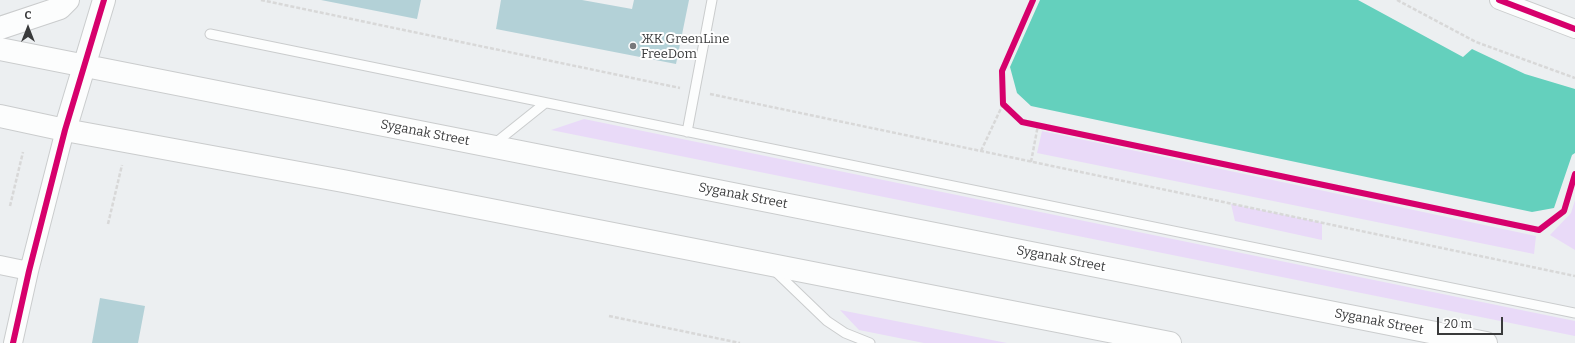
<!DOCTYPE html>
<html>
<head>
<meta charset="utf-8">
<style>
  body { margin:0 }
  #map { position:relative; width:1575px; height:343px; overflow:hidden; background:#eceff1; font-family:Bitter,serif }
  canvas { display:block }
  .north { position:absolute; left:8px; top:8px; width:40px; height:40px; -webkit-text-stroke:3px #fff; paint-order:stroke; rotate:0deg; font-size:11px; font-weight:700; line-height:16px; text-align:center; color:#393a3b }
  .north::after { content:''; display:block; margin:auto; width:14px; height:18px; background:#393a3b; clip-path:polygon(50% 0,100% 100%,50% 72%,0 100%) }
  .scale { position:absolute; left:1437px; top:317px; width:66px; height:18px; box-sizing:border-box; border:2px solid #393a3b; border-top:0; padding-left:5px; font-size:12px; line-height:14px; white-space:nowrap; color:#393a3b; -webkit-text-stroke:3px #fff; paint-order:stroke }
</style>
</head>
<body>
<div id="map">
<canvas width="1575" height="343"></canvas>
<div class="north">С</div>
<div class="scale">20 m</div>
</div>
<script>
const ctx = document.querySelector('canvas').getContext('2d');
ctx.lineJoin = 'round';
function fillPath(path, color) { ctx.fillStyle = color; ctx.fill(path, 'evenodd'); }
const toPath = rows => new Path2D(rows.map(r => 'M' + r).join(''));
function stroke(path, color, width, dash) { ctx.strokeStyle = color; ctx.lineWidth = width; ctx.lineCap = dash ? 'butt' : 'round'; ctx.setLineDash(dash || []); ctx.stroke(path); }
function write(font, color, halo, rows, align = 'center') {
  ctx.font = font + ' Bitter,serif'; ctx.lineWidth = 4; ctx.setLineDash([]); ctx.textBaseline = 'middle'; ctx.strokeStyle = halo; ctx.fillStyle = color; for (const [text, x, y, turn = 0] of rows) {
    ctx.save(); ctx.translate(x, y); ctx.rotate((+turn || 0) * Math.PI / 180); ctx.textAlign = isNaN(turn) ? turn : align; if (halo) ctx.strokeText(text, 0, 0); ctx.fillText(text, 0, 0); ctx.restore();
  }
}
fillPath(toPath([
  [584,119,1575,321,1575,336,551,130],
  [1042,131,1536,236,1534,254,1037,153],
  [1575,200,1575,250,1550,235,1571,213],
  [1231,204,1322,223,1322,240,1235,221],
  [840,310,1007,343,924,343,859,330]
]), '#e9daf8');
fillPath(toPath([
  [1040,0,1358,0,1463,57,1472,49,1525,74,1575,89,1575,153,1572,155,1554,208,1532,212,1031,106,1017,93,1010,67]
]), '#64d0bd');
fillPath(toPath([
  [321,0,421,0,417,19],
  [501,0,582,0,632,9,634,0,689,0,676,64,496,29],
  [100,298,145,306,138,343,92,343]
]), '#b3d1d7');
const lane = toPath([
  [210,34,1575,313],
  [687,132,712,0],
  [494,144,544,104],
  [775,271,827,321,845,333,870,343]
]);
const street = toPath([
  [1499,0,1575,29],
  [0,265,29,271],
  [13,343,29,271,65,130]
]);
const secondary = toPath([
  [0,28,60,8,68,0],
  [0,49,1486,343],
  [0,116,65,130,343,181,1170,343],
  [65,130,104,0]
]);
stroke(lane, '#cacccd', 11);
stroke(street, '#cacccd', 20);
stroke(secondary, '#cacccd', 24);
stroke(toPath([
  [261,0,680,88],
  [1397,0,1476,42,1575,78],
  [710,94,1575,276],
  [981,151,1003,104],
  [1031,162,1038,125,1022,122,1003,104,1002,71,1033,0],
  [10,206,23,152],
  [108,224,122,165],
  [1539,230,1564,211,1575,174],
  [609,316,740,343]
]), '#d8d8d8', 2.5, [4, 2]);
stroke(lane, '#fcfdfd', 9);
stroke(street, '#fcfdfd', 18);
stroke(secondary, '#fcfdfd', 22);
stroke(toPath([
  [1033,0,1002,71,1003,104,1022,122,1539,230,1564,211,1575,174],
  [1499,0,1575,29],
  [13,343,29,271,65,130,104,0]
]), '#d6006c', 6);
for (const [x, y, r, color] of [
  [633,46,4,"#78797b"]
]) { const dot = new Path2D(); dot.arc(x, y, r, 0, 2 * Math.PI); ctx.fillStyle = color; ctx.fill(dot); stroke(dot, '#fff', 1.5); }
write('13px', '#393a3b', '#fff', [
  ["ЖК GreenLine",641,39],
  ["FreeDom",641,54]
], 'left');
write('13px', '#393a3b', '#fff', [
  ["Syganak Street",425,133,11],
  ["Syganak Street",743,196,11],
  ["Syganak Street",1061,259,11],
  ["Syganak Street",1379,322,11]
]);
</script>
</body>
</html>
